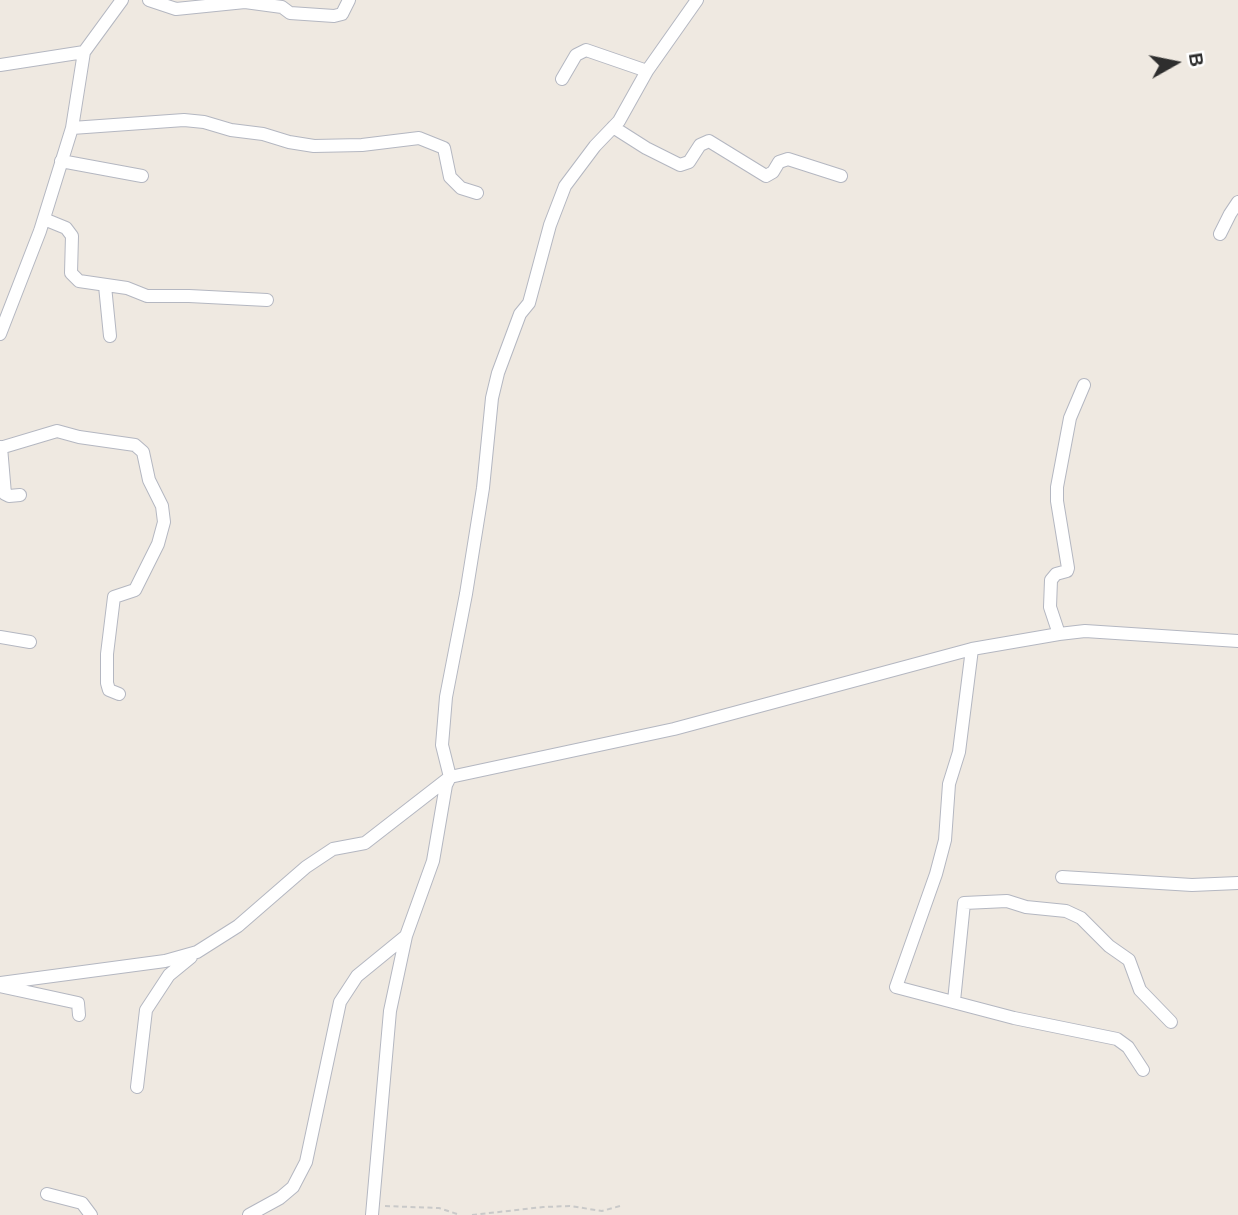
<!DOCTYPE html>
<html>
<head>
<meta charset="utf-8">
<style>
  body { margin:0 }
  #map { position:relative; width:1238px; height:1215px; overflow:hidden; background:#efe9e1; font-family:Arial,sans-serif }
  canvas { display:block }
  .north { position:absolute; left:1140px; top:28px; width:70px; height:70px; -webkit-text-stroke:5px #fff; paint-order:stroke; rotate:81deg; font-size:19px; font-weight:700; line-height:28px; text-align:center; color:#2e2e2e }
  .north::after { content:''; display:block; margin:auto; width:24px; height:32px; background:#2e2e2e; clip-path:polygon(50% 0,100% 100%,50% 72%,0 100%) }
</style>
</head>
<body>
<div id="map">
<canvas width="1238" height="1215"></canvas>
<div class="north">B</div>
</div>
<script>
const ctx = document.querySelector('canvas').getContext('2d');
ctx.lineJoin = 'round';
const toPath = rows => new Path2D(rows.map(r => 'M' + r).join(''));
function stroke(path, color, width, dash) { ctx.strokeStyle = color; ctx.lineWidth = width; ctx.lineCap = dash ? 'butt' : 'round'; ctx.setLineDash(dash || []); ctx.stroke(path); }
const minor = toPath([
  [149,0,176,9,245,2,282,7,290,13,334,16,342,14,349,0],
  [0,65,84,52,122,0],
  [562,79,576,55,586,50,647,71],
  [613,127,646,148,680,165,689,162,700,145,709,141,766,176,773,172,779,162,788,159,841,176],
  [72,128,184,120,204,122,231,130,263,134,289,142,314,146,362,145,419,138,444,148,450,177,461,188,477,193],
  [61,161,142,176],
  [44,219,66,228,72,236,71,273,79,281,127,288,147,296,189,296,267,300],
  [1220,234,1230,214,1238,202],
  [105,286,110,336],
  [0,334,40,231,72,128,84,52],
  [1,447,5,494,9,496,20,495],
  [0,448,57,431,79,437,135,445,143,452,149,480,162,506,164,522,158,544,135,590,114,597,107,654,107,683,109,690,119,694],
  [1059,634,1050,607,1051,580,1056,574,1067,571,1068,568,1057,501,1057,487,1070,418,1084,385],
  [0,637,30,642],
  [972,649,959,752,949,784,945,840,936,874,896,987,1014,1018,1117,1039,1128,1047,1143,1070],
  [1062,877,1192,885,1238,883],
  [0,983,165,961,197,952,238,926,306,867,333,849,365,843,450,777,674,729,972,649,1059,634,1085,631,1238,641],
  [0,986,78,1003,79,1015],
  [954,1001,964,903,1007,901,1026,907,1066,911,1081,918,1109,946,1129,960,1140,990,1171,1022],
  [137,1087,146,1010,169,975,191,957],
  [47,1194,82,1203,91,1215],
  [249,1215,280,1198,293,1187,306,1162,340,1002,357,976,406,936],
  [372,1215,390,1011,406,936,433,861,446,785,450,777,442,745,446,697,466,594,483,488,492,398,498,373,520,314,529,303,550,225,565,186,595,146,619,121,647,71,697,0]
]);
stroke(minor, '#b4b7c1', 14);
stroke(toPath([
  [385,1206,439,1208,460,1215],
  [472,1215,543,1207,570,1206,602,1211,620,1206]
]), '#c9c9c9', 2, [5, 3.5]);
stroke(minor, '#fff', 12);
</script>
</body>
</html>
